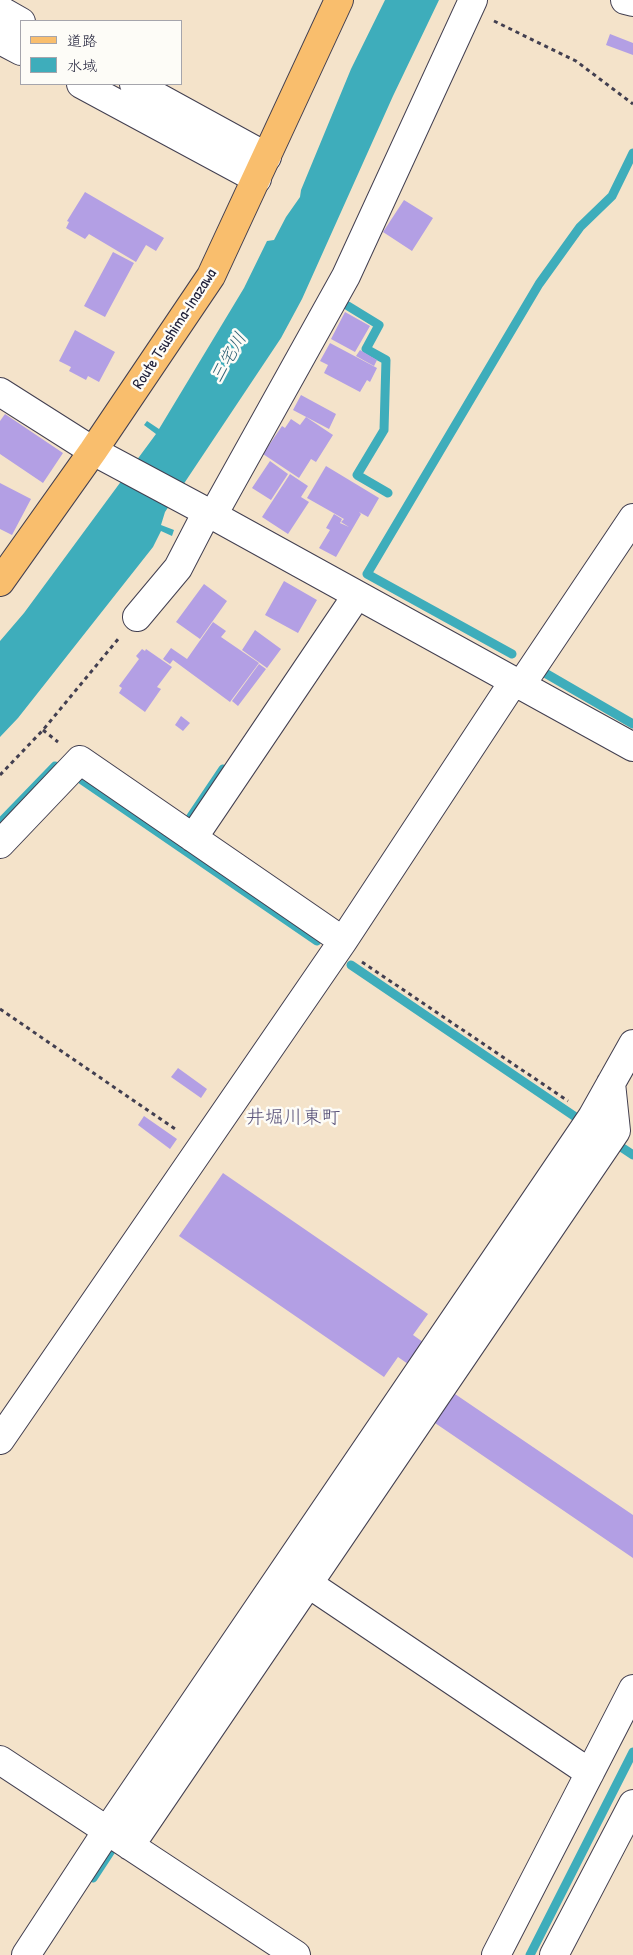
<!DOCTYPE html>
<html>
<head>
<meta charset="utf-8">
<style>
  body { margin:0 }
  #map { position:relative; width:633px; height:1955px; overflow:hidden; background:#f4e3ca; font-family:"Patrick Hand","Klee One",sans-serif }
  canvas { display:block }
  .legend { position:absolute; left:20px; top:20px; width:162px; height:65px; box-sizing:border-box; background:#fdfcf7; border:1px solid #a5a5ac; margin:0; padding:6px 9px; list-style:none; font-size:15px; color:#22223b }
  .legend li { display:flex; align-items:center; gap:10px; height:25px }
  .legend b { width:25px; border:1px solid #a5a5ac }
</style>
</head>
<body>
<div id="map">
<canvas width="633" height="1955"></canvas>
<ul class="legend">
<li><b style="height:6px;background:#f9be6d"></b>道路</li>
<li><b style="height:14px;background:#3eadbb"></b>水域</li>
</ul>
</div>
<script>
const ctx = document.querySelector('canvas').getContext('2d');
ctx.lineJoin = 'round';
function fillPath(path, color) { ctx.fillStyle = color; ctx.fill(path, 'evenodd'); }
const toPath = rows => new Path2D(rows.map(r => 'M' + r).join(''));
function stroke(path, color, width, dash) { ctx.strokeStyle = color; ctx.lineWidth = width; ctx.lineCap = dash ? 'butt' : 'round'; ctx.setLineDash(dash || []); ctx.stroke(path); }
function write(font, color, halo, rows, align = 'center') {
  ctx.font = font + ' "Patrick Hand","Klee One",sans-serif'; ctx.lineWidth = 5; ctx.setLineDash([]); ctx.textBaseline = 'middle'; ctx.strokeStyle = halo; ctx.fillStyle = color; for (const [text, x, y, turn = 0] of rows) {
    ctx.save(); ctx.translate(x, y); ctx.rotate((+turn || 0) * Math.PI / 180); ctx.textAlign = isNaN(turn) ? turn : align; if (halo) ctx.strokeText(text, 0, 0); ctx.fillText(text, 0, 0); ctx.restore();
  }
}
fillPath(toPath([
  [385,0,439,0,393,96,302,299,281,338,165,512,161,525,174,530,172,536,161,531,153,547,18,718,0,737,0,641,24,613,156,434,144,425,147,421,159,429,244,288,267,241,274,240,286,217,300,197,301,190,351,69]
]), '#3eadbb');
stroke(toPath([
  [348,306,379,325,366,349,386,360,384,430,357,475,388,493],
  [512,654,367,574,539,284,580,227,612,196,633,153],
  [545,673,633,724],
  [82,780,317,941],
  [190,818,223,769],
  [0,823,55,766],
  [351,965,577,1118],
  [618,1145,633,1155],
  [93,1878,112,1849],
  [530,1955,633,1752]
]), '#3eadbb', 9);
fillPath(toPath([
  [610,34,633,43,633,55,606,45],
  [85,192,164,238,156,251,146,245,136,262,89,234,85,239,66,228,69,222,67,221],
  [404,200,433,218,412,251,383,232],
  [113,252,134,263,105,317,84,306],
  [345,312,370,326,355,352,331,339],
  [75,330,115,352,99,382,88,376,86,380,69,371,71,367,59,361],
  [330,343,377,368,370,382,367,380,360,392,324,373,328,365,320,361],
  [360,350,377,360,374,366,356,356],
  [301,395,336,414,329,429,293,410],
  [5,414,63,453,43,483,0,454,0,421],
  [306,417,333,435,316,462,311,459,299,478,263,454,282,426,285,428,291,419,300,425],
  [270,461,288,474,271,500,252,488],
  [326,466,379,498,368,517,359,512,361,514,336,557,319,548,330,530,326,528,334,514,342,519,339,525,340,523,349,527,341,522,344,519,307,498],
  [290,474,308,486,301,497,309,502,288,534,262,517],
  [0,483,31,499,12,535,0,529],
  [284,581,317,600,298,633,265,615],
  [204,584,227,601,200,639,176,622],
  [213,622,226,631,221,637,259,663,230,702,173,660,170,664,163,659,171,648,187,659],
  [255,630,281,649,267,668,242,650],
  [142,649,145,651,146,649,172,667,157,687,161,689,145,712,119,693,122,688,119,686,139,659,136,656],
  [259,664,266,669,238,706,232,701],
  [181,716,190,723,183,731,175,725],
  [178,1068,207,1089,201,1098,171,1077],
  [144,1116,177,1139,170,1149,138,1125],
  [223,1173,428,1314,413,1335,423,1342,408,1364,398,1357,384,1377,179,1236],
  [455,1394,633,1515,633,1558,435,1423]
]), '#b39fe4');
const minor = toPath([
  [625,0,633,2],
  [0,10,21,22],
  [0,40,21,51],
  [81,84,257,179],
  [134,84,267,157],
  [0,392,93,451,207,512,633,747],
  [213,515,346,276,473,0],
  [137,617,178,568,207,512],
  [521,685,633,518],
  [193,838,357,595],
  [0,844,80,760,343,941],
  [0,1440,343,941,514,681],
  [309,1584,590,1773],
  [0,1760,296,1955],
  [130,1846,616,1131,611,1083],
  [26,1955,107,1831,592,1117,633,1044],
  [496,1955,633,1689],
  [554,1955,633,1804]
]);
const major = toPath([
  [0,582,93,451,211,276,339,0]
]);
stroke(minor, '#423f50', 30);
stroke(major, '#423f50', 30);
stroke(toPath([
  [494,21,576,61,633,104],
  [43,730,58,742],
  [0,775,43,730,119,638],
  [362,962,568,1101],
  [0,1009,178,1131]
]), '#423f50', 3, [4, 4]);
stroke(minor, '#fff', 28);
stroke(major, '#f9be6d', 28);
write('16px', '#22223b', '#fdfcf7', [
  ["Route Tsushima-Inazawa",175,329,-57]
]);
write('italic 18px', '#2f6175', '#fdfcf7', [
  ["三宅川",229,358,-60]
]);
write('19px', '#554e76', '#fdfcf7', [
  ["井堀川東町",293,1118]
]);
</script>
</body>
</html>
